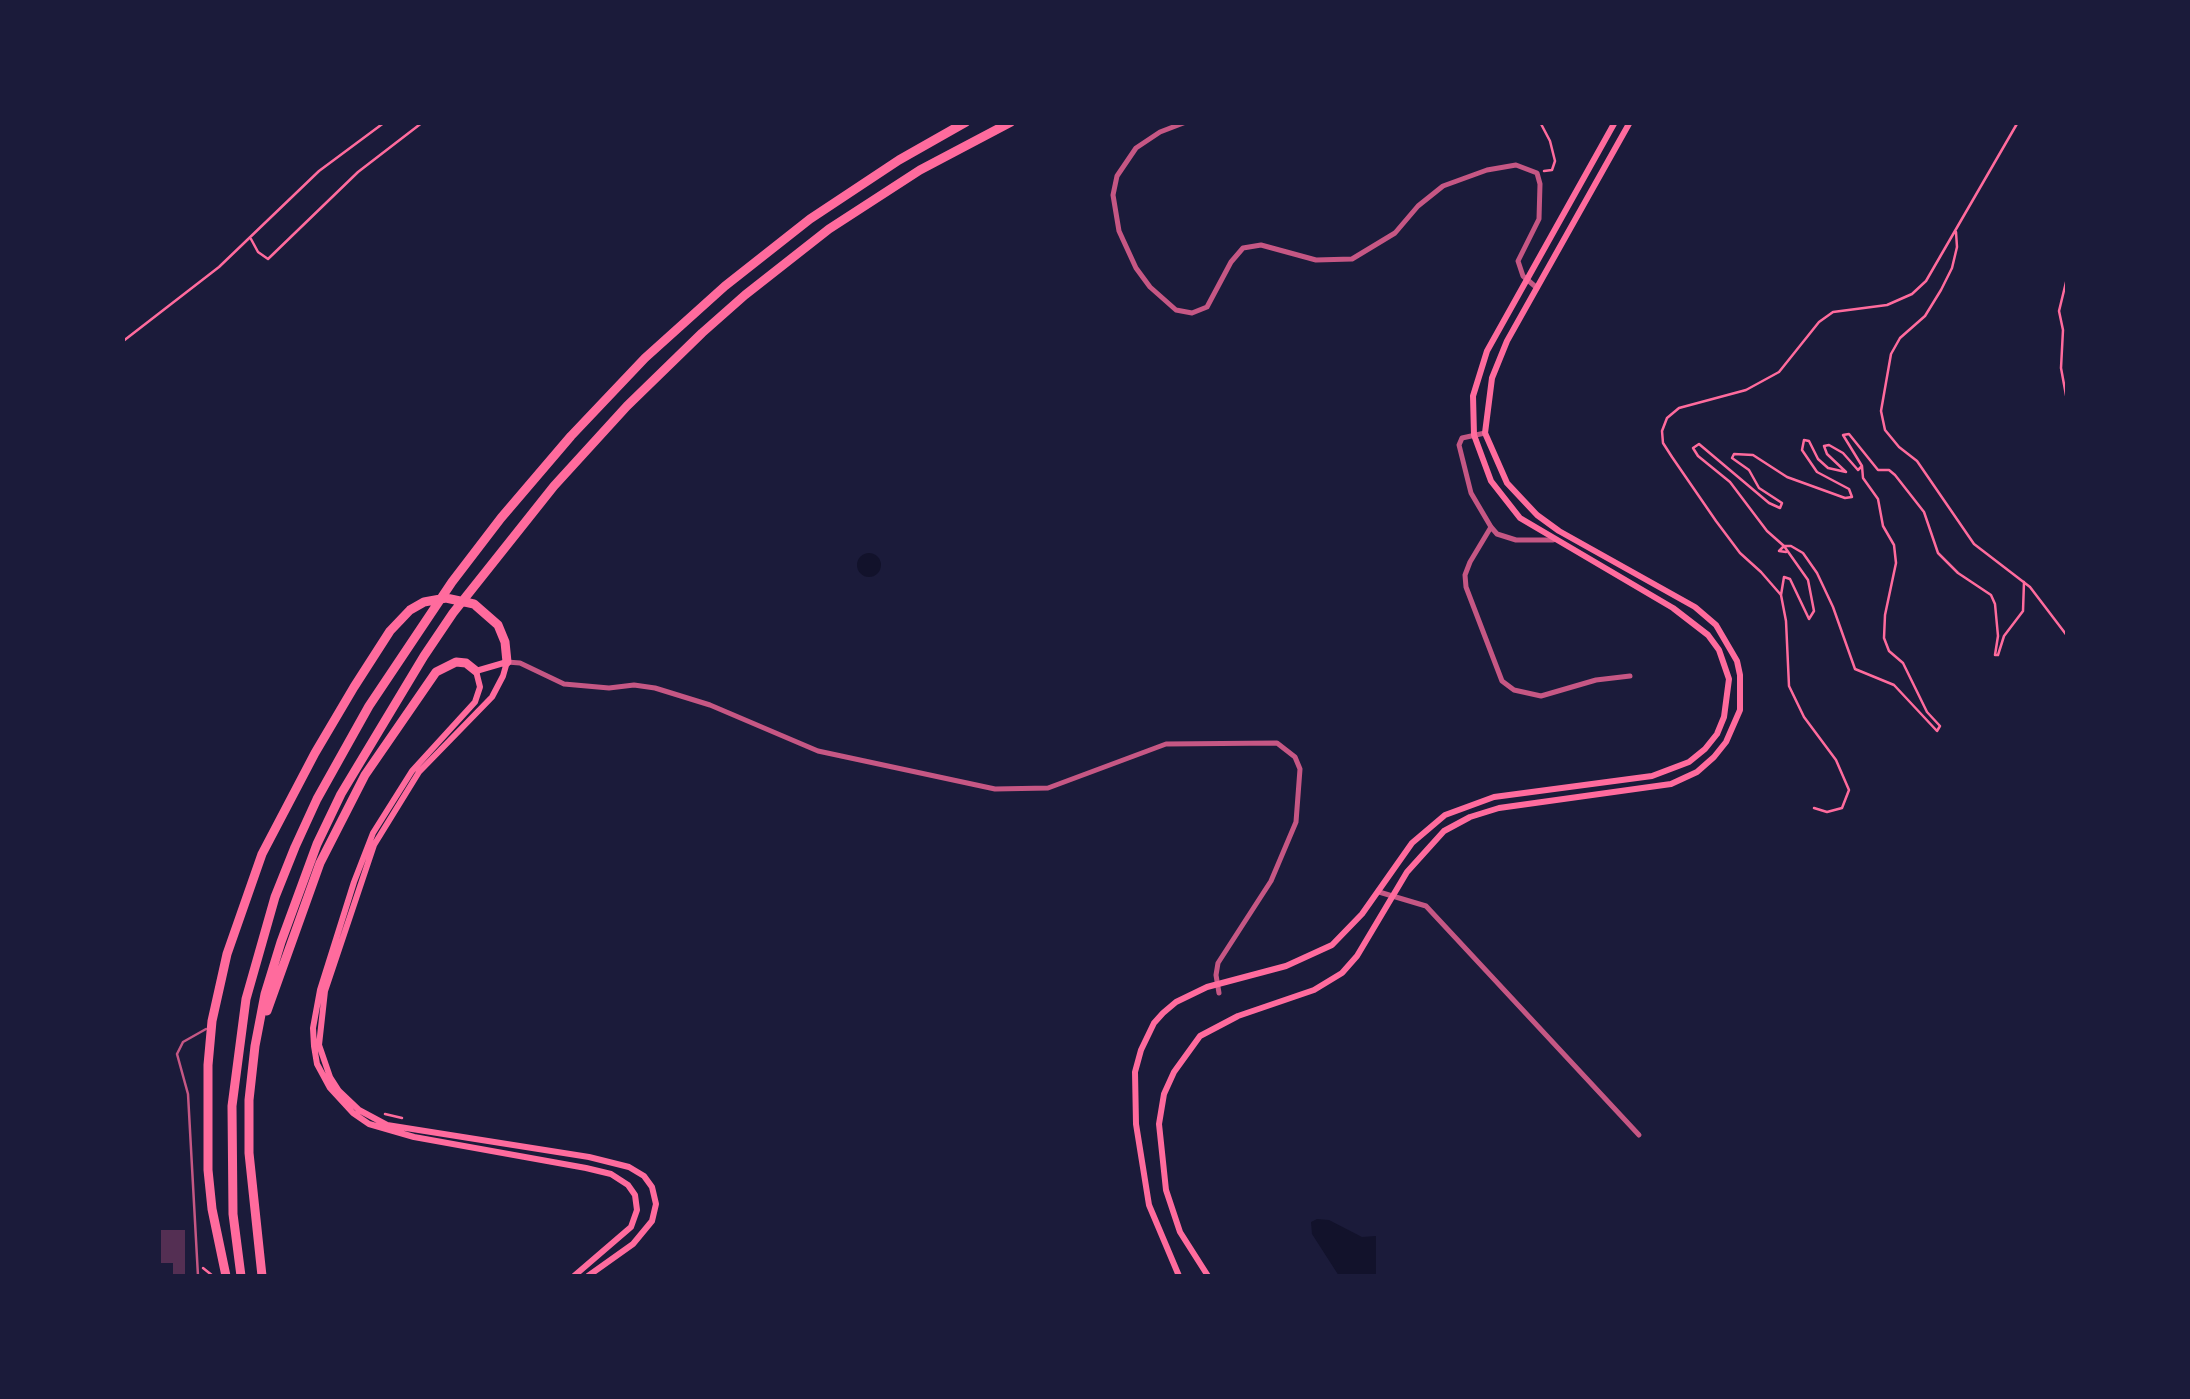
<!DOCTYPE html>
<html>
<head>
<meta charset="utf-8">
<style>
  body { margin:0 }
  #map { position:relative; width:2190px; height:1399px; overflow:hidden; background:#1b1b3a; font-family:Manrope,sans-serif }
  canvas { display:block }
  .frame { position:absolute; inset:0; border:125px solid #1b1b3a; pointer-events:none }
</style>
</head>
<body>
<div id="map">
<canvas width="2190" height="1399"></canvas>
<div class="frame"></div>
</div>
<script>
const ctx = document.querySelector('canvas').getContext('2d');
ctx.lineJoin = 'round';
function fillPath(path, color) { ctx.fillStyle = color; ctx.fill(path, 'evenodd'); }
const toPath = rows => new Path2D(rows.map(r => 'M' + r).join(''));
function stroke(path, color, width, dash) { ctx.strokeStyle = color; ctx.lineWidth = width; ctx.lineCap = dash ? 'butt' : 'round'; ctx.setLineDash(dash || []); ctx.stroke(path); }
fillPath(toPath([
  '857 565a12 12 0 1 1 24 0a12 12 0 1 1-24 0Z',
  [1317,1219,1329,1220,1362,1237,1376,1236,1376,1276,1339,1276,1312,1234,1311,1222]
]), '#12122b');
fillPath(toPath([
  [161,1230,185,1230,185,1276,173,1276,173,1263,161,1263]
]), '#542f53');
stroke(toPath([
  [1540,122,1550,141,1555,161,1552,170,1544,171],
  [1956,232,1957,247,1952,268,1941,290,1925,316,1900,338,1891,354,1881,411,1885,430,1899,447,1917,461,1974,544,2030,587,2068,637],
  [251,239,258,252,268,259,358,172,423,122],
  [2068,274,2059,311,2063,330,2061,368,2068,406],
  [122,342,219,267,319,171,385,122],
  [1786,552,1779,551,1784,546,1791,546,1803,553,1817,573,1833,607,1855,669,1894,685,1937,731,1940,726,1927,712,1903,663,1889,651,1884,638,1885,615,1896,563,1894,545,1883,526,1878,499,1863,478,1862,466],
  [1781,595,1784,577,1790,579,1809,619,1814,611,1808,580,1784,546,1767,531,1730,482,1698,456,1693,448,1699,444,1769,503,1780,508,1782,503,1759,488,1749,470,1732,458,1734,454,1753,455,1787,477,1845,498,1852,497,1849,489,1817,472,1802,450,1804,440,1809,441,1818,459,1828,468,1846,472,1827,454,1824,446,1829,445,1843,453,1858,470,1862,466,1843,435,1849,434,1878,470,1889,470,1895,475,1924,512,1938,553,1958,573,1991,595,1995,604,1998,636,1995,655,1998,655,2004,636,2023,611,2024,582],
  [1814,808,1827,812,1842,808,1849,790,1836,760,1804,717,1789,686,1786,621,1781,595,1761,572,1740,553,1716,521,1672,457,1663,443,1662,431,1667,418,1679,408,1746,390,1779,372,1819,322,1833,312,1887,305,1912,294,1926,281,2018,122],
  [385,1114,402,1118],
  [203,1268,213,1276]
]), '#ff6b9d', 2.5);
stroke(toPath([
  [198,1276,188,1094,177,1054,183,1042,206,1029]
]), '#c65784', 2.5);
stroke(toPath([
  [1186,122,1160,132,1136,148,1117,176,1113,195,1119,231,1136,268,1150,287,1176,310,1192,313,1207,307,1231,262,1243,248,1261,245,1316,260,1352,259,1395,233,1418,206,1443,186,1487,170,1516,165,1537,173,1540,184,1539,219,1518,261,1523,276,1537,288],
  [1485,433,1462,438,1459,445,1471,493,1491,527,1497,534,1516,540,1553,540],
  [1491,527,1470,562,1465,575,1466,587,1502,681,1514,690,1541,696,1596,680,1630,676],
  [507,662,520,663,564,684,609,688,634,685,655,688,710,705,818,751,995,789,1048,788,1166,744,1277,743,1295,757,1300,769,1296,822,1271,881,1218,963,1216,975,1219,993],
  [1379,892,1426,906,1639,1135]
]), '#c65784', 5);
stroke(toPath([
  [574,1276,631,1227,637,1210,635,1195,628,1185,611,1174,586,1168,414,1137,369,1124,353,1113,330,1088,317,1064,314,1046,313,1028,320,990,354,882,373,833,412,771,475,702,480,687,476,671,507,662,503,676,492,697,419,772,374,845,325,991,319,1045,330,1077,339,1091,359,1110,387,1125,589,1157,629,1167,644,1176,652,1187,656,1204,652,1221,633,1244,588,1276],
  [1179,1276,1149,1205,1136,1124,1135,1072,1141,1050,1154,1023,1163,1013,1176,1002,1207,987,1286,966,1332,945,1362,914,1412,843,1445,815,1494,797,1652,776,1689,762,1705,749,1717,734,1724,717,1729,679,1719,650,1708,635,1673,608,1520,518,1491,481,1474,435,1473,396,1487,351,1615,122],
  [1208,1276,1180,1232,1166,1190,1159,1124,1164,1094,1174,1072,1200,1036,1238,1016,1314,990,1342,973,1357,956,1407,872,1444,831,1470,817,1499,808,1671,784,1697,772,1714,757,1726,742,1740,710,1740,675,1737,661,1716,625,1695,607,1559,531,1537,515,1507,483,1485,433,1492,378,1507,341,1630,122]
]), '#ff6b9d', 6);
stroke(toPath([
  [267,1011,320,863,365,775,436,672,456,662,466,663,476,671],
  [226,1276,212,1209,208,1170,208,1065,212,1021,227,954,262,854,315,753,354,687,390,631,410,610,424,602,446,598,474,604,498,625,505,642,507,662],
  [241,1276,233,1214,232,1106,246,999,275,897,295,847,317,799,369,706,452,582,501,518,571,436,645,358,725,286,810,219,899,160,966,122],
  [262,1276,249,1153,249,1100,255,1046,265,994,281,942,317,844,341,794,424,656,453,613,554,486,627,406,702,333,745,295,829,229,920,170,1011,122]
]), '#ff6b9d', 9);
</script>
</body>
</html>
